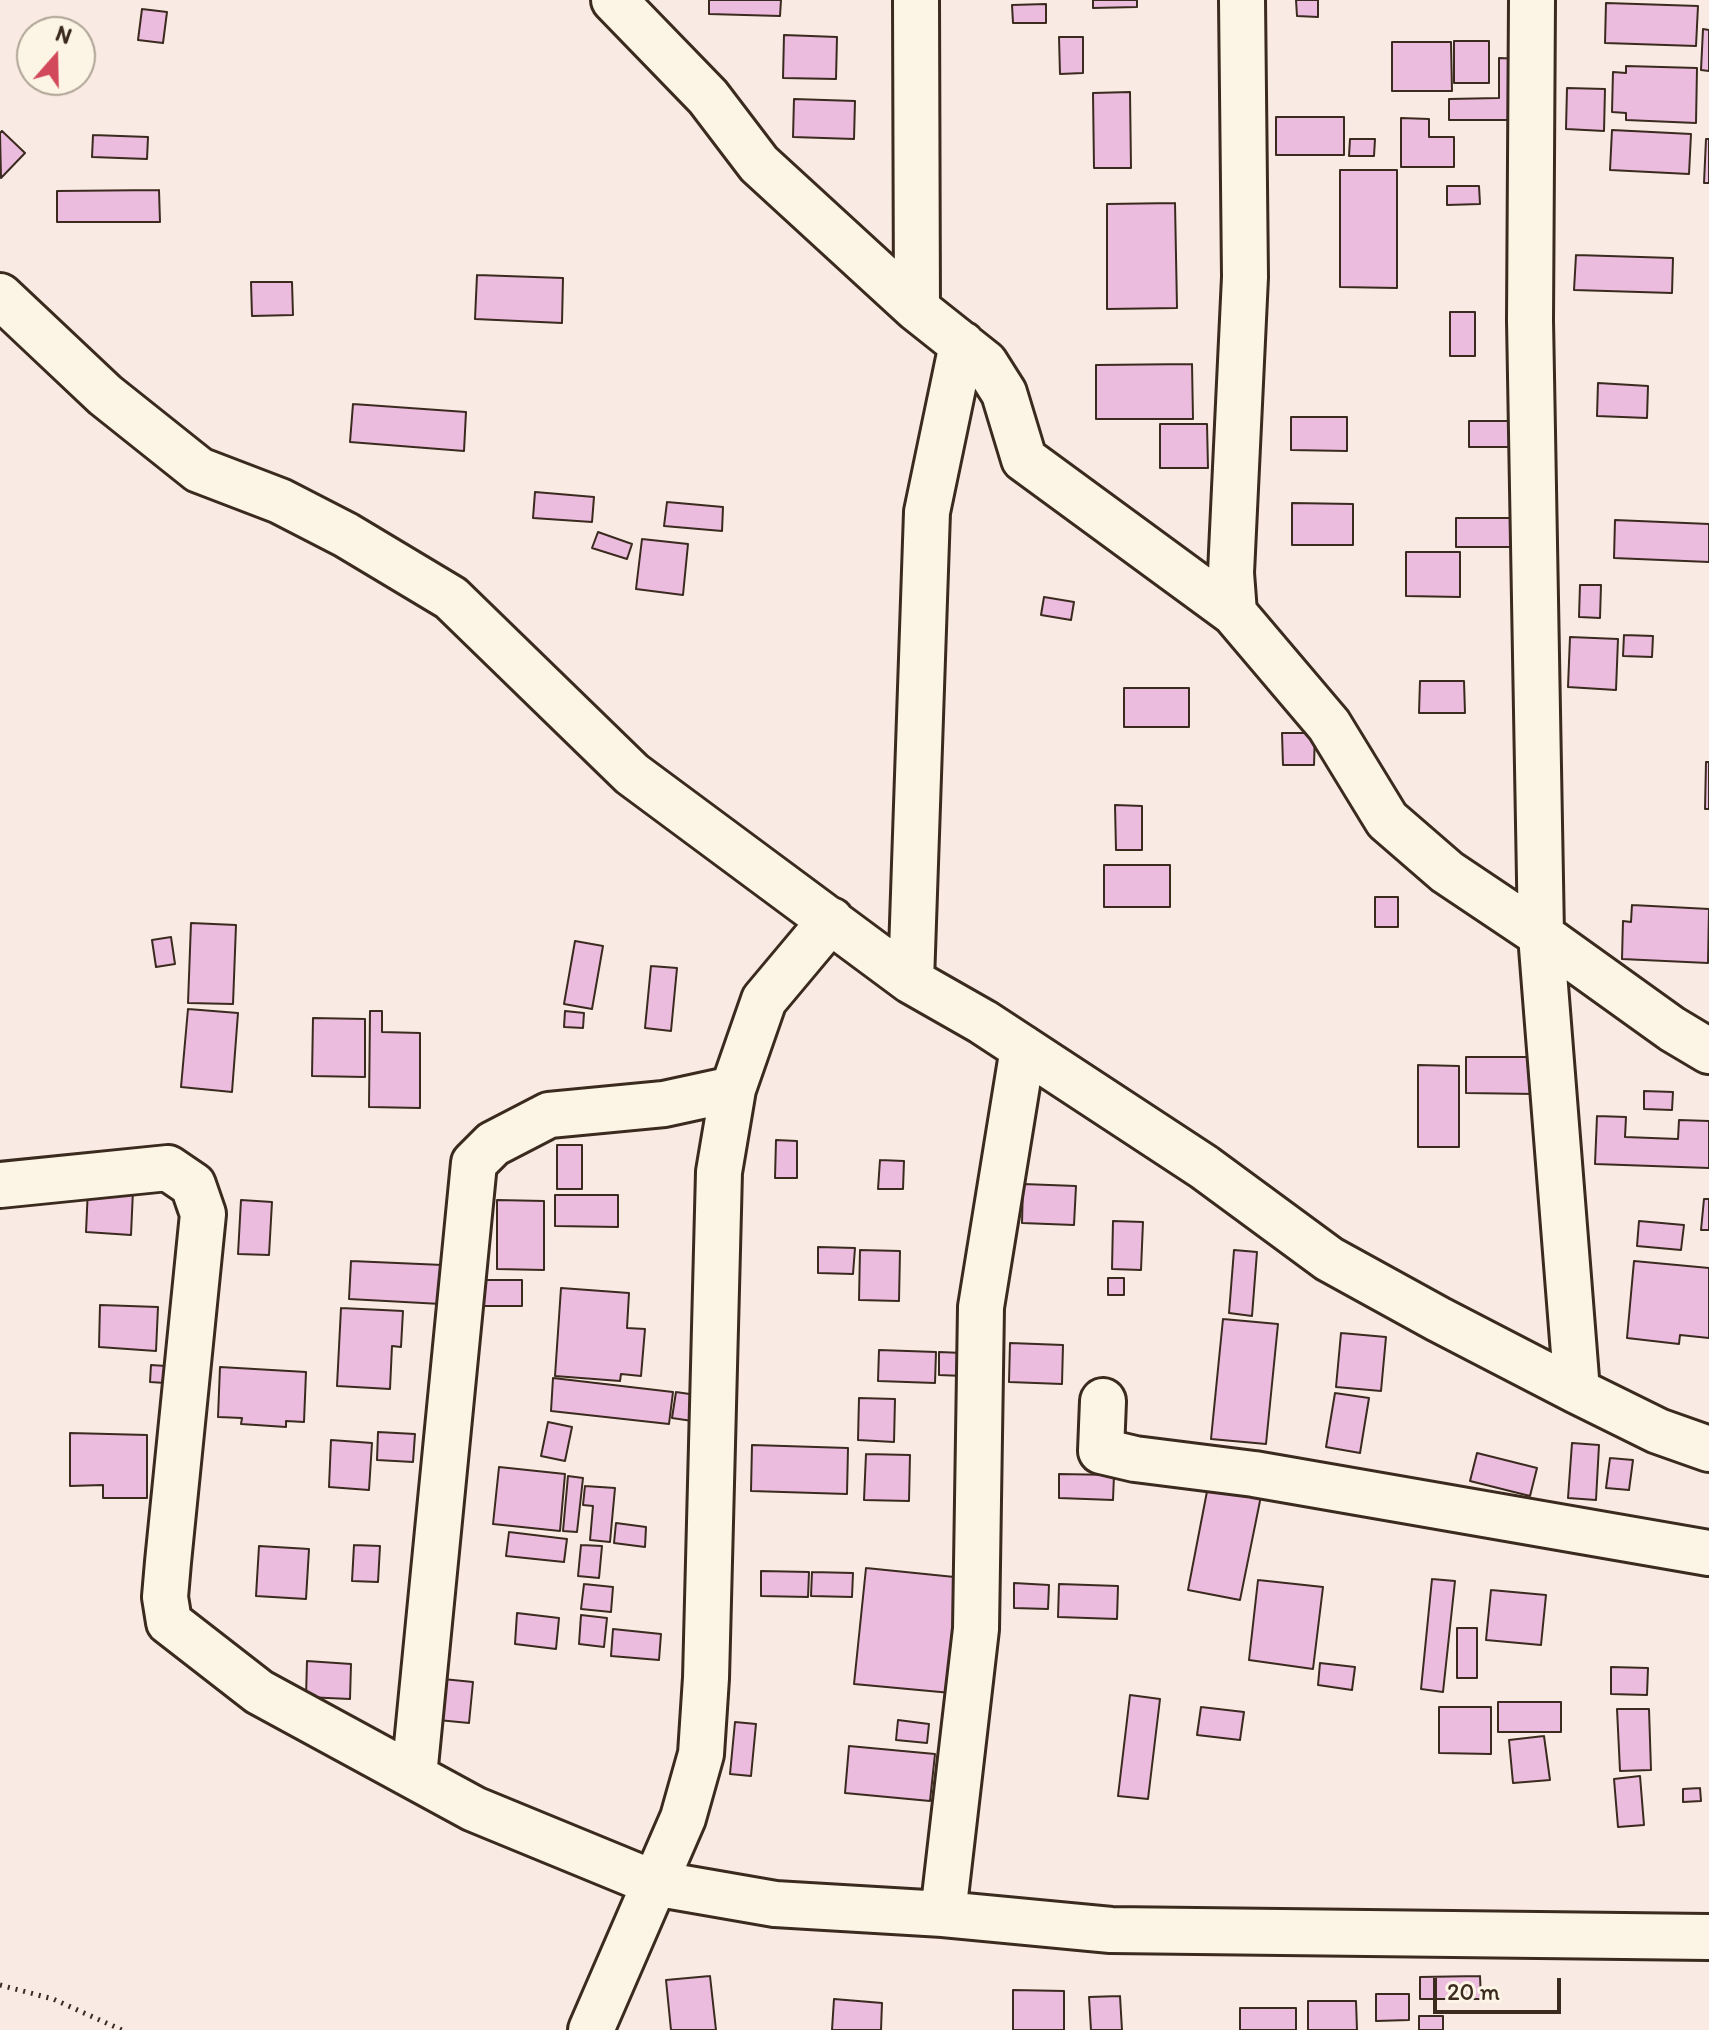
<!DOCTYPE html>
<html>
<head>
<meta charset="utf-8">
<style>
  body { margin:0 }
  #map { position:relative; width:1709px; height:2030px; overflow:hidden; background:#f9eae4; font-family:Itim,sans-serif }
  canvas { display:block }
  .north { position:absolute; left:16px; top:16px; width:80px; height:80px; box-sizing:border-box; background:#fcf5e5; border:2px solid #afa495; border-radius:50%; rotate:20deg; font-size:22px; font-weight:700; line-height:32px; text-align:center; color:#3b2a1e }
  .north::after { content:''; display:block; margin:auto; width:28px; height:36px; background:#d1495b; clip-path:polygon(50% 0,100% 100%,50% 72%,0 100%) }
  .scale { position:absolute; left:1433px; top:1978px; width:128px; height:36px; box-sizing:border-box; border:4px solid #3b2a1e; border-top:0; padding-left:10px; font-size:24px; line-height:28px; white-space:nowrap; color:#3b2a1e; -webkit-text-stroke:6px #fcf5e5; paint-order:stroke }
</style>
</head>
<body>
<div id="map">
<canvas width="1709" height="2030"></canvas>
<div class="north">N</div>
<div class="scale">20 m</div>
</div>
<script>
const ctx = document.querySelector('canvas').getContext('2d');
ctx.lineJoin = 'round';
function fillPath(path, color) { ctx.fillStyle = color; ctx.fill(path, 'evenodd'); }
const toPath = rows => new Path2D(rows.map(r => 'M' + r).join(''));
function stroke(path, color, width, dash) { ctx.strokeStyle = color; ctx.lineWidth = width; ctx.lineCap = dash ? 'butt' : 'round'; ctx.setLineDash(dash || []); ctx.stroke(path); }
const building = toPath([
  [709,0,781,0,780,16,709,14,709,0],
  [1093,0,1137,0,1137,7,1093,8,1093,0],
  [1296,0,1318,0,1318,17,1297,16,1296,0],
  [1606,3,1698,6,1696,46,1605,43,1606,3],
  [1046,4,1046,23,1013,23,1012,5,1046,4],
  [142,9,167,12,163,43,138,40,142,9],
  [1703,29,1709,30,1709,71,1701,70,1703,29],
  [784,35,837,37,836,79,783,78,784,35],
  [1059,37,1083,37,1083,73,1060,74,1059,37],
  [1454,41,1489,41,1489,83,1454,83,1454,41],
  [1392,42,1451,42,1452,91,1392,91,1392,42],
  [1499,58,1522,59,1522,120,1449,120,1449,99,1499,98,1499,58],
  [1626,66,1697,68,1696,123,1626,120,1626,113,1612,112,1613,72,1626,73,1626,66],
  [1567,88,1605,89,1604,131,1566,129,1567,88],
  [1130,92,1131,168,1094,168,1093,93,1130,92],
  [794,99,855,101,854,139,793,137,794,99],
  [1276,117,1344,117,1344,155,1276,155,1276,117],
  [1401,118,1429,119,1429,137,1454,137,1454,167,1401,167,1401,118],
  [1612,130,1691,134,1689,174,1610,170,1612,130],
  [2,131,25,153,1,178,0,133,2,131],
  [93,135,148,137,147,159,92,157,93,135],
  [1350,139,1375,139,1374,156,1349,156,1350,139],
  [1706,139,1709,139,1709,183,1704,183,1706,139],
  [1340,170,1397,170,1397,288,1340,287,1340,170],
  [1447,186,1479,186,1480,204,1447,205,1447,186],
  [159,190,160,222,57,222,57,191,159,190],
  [1175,203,1177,308,1107,309,1107,204,1175,203],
  [1576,255,1673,258,1672,293,1574,290,1576,255],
  [477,275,563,278,562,323,475,319,477,275],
  [251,282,292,282,293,315,252,316,251,282],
  [1450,312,1475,312,1475,356,1450,356,1450,312],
  [1192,364,1193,419,1096,419,1096,365,1192,364],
  [1598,383,1648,386,1647,418,1597,416,1598,383],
  [353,404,466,412,464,451,350,442,353,404],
  [1291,417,1347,417,1347,451,1291,450,1291,417],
  [1469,421,1510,421,1511,447,1469,447,1469,421],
  [1160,424,1207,424,1208,468,1160,468,1160,424],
  [535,492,594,497,592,522,533,518,535,492],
  [667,502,723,507,722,531,664,526,667,502],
  [1292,503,1353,504,1353,545,1292,545,1292,503],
  [1456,518,1517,518,1517,547,1456,547,1456,518],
  [1615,520,1709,524,1709,562,1614,558,1615,520],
  [598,532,632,544,627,559,592,548,598,532],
  [642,539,688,544,683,595,636,589,642,539],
  [1406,552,1460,552,1460,597,1406,596,1406,552],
  [1580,585,1601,585,1600,618,1579,617,1580,585],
  [1044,597,1074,602,1071,620,1041,615,1044,597],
  [1624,635,1653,636,1652,657,1623,656,1624,635],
  [1570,637,1618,639,1616,690,1568,687,1570,637],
  [1420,681,1464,681,1465,713,1419,713,1420,681],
  [1124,688,1189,688,1189,727,1124,727,1124,688],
  [1282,733,1315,733,1314,765,1283,765,1282,733],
  [1706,762,1709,762,1709,809,1705,809,1706,762],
  [1115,805,1142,806,1142,850,1116,850,1115,805],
  [1104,865,1170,865,1170,907,1104,907,1104,865],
  [1375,897,1398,897,1398,927,1375,927,1375,897],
  [1632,905,1709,909,1708,963,1622,959,1623,921,1631,922,1632,905],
  [191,923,236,925,233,1004,188,1003,191,923],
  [171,937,175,964,156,967,152,940,171,937],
  [575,941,603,946,592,1009,564,1004,575,941],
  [651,966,677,968,671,1031,645,1028,651,966],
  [188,1009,238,1013,232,1092,181,1087,188,1009],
  [370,1011,382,1011,382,1032,420,1033,420,1108,369,1107,370,1011],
  [565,1011,584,1013,583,1028,564,1027,565,1011],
  [313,1018,365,1019,365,1077,312,1076,313,1018],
  [1466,1057,1536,1057,1536,1094,1466,1093,1466,1057],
  [1418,1065,1459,1066,1459,1147,1418,1147,1418,1065],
  [1644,1091,1673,1092,1672,1110,1644,1109,1644,1091],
  [1597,1116,1626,1117,1625,1137,1678,1139,1679,1120,1709,1121,1709,1168,1595,1164,1597,1116],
  [776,1140,797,1141,797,1178,775,1178,776,1140],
  [557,1145,582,1145,582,1189,557,1189,557,1145],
  [880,1160,904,1161,903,1189,878,1189,880,1160],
  [1023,1184,1076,1186,1074,1225,1022,1223,1023,1184],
  [88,1188,133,1190,131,1235,86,1232,88,1188],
  [555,1195,618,1195,618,1227,555,1226,555,1195],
  [1704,1199,1709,1199,1709,1230,1701,1230,1704,1199],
  [241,1200,272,1202,269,1255,238,1254,241,1200],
  [497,1200,544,1201,544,1270,497,1269,497,1200],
  [1113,1221,1143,1222,1141,1270,1112,1269,1113,1221],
  [1639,1221,1684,1225,1681,1250,1637,1246,1639,1221],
  [818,1247,855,1248,853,1274,818,1273,818,1247],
  [860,1250,900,1251,899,1301,859,1300,860,1250],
  [1234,1250,1257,1252,1252,1316,1229,1313,1234,1250],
  [351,1261,443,1265,441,1304,349,1299,351,1261],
  [1634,1261,1709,1268,1709,1338,1680,1335,1679,1344,1627,1338,1634,1261],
  [1108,1278,1124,1278,1124,1295,1108,1295,1108,1278],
  [484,1280,522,1280,522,1306,484,1306,484,1280],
  [561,1288,629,1293,627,1328,645,1329,641,1376,621,1374,620,1381,555,1376,561,1288],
  [100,1305,158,1307,156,1351,99,1347,100,1305],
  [341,1308,403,1311,401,1347,392,1346,390,1389,337,1386,341,1308],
  [1223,1319,1278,1324,1266,1444,1211,1439,1223,1319],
  [1341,1333,1386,1337,1381,1391,1336,1387,1341,1333],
  [1010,1343,1063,1345,1062,1384,1009,1382,1010,1343],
  [879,1350,936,1352,935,1383,878,1381,879,1350],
  [939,1352,963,1353,963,1376,939,1375,939,1352],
  [151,1365,181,1367,180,1384,150,1382,151,1365],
  [220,1367,306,1372,304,1422,286,1421,286,1427,241,1424,242,1418,218,1417,220,1367],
  [553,1378,673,1392,669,1424,551,1411,553,1378],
  [676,1392,703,1396,699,1422,672,1418,676,1392],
  [1335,1393,1369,1398,1360,1453,1326,1447,1335,1393],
  [859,1398,895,1399,894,1442,858,1440,859,1398],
  [548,1422,572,1427,565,1461,541,1456,548,1422],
  [378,1432,415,1434,413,1462,377,1460,378,1432],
  [70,1433,147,1435,147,1498,103,1498,103,1485,70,1486,70,1433],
  [331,1440,372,1443,369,1490,329,1487,331,1440],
  [1572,1443,1599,1445,1596,1500,1568,1498,1572,1443],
  [752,1445,848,1448,847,1494,751,1491,752,1445],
  [1477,1453,1537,1468,1530,1496,1470,1481,1477,1453],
  [866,1454,910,1455,909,1501,864,1500,866,1454],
  [1610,1458,1633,1460,1629,1490,1606,1488,1610,1458],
  [499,1467,565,1474,560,1531,493,1524,499,1467],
  [1059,1474,1114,1475,1113,1500,1059,1498,1059,1474],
  [568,1476,583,1478,577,1532,563,1531,568,1476],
  [1209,1481,1262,1491,1240,1600,1188,1590,1209,1481],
  [585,1486,615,1488,610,1542,590,1540,593,1506,583,1505,585,1486],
  [616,1523,646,1527,645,1547,614,1543,616,1523],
  [509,1532,567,1539,564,1562,506,1556,509,1532],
  [354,1545,380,1546,378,1582,352,1581,354,1545],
  [581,1545,602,1546,599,1578,578,1576,581,1545],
  [259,1546,309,1549,306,1599,256,1596,259,1546],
  [866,1568,974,1579,962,1694,854,1684,866,1568],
  [761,1571,809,1572,808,1597,761,1596,761,1571],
  [812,1572,853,1573,852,1597,811,1596,812,1572],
  [1432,1579,1455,1581,1443,1692,1421,1689,1432,1579],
  [1258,1580,1323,1587,1313,1669,1249,1660,1258,1580],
  [1014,1583,1049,1585,1048,1609,1014,1608,1014,1583],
  [584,1584,613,1587,611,1612,581,1609,584,1584],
  [1059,1584,1118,1586,1117,1619,1058,1617,1059,1584],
  [1491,1590,1546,1595,1541,1645,1486,1640,1491,1590],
  [517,1613,559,1618,556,1649,515,1644,517,1613],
  [581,1615,607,1618,604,1647,579,1644,581,1615],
  [1457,1628,1477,1628,1477,1678,1457,1678,1457,1628],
  [613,1629,661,1634,659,1660,611,1656,613,1629],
  [307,1661,351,1664,350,1699,306,1697,307,1661],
  [1320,1663,1355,1667,1352,1690,1318,1685,1320,1663],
  [1611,1667,1648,1668,1647,1695,1611,1694,1611,1667],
  [443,1679,473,1682,469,1723,438,1720,443,1679],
  [1130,1695,1160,1699,1148,1799,1118,1796,1130,1695],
  [1498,1702,1561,1702,1561,1732,1498,1732,1498,1702],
  [1201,1707,1244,1712,1240,1740,1197,1735,1201,1707],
  [1439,1707,1491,1707,1491,1754,1439,1753,1439,1707],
  [1617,1709,1649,1709,1651,1770,1620,1771,1617,1709],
  [898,1720,929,1724,927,1743,896,1740,898,1720],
  [735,1722,756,1724,751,1776,730,1774,735,1722],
  [1544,1736,1550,1780,1513,1783,1509,1740,1544,1736],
  [849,1746,935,1754,930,1801,845,1793,849,1746],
  [1640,1776,1644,1825,1618,1827,1614,1779,1640,1776],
  [1700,1788,1701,1801,1683,1802,1683,1789,1700,1788],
  [710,1976,716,2030,671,2030,666,1980,710,1976],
  [1480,1976,1481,1999,1420,1999,1420,1977,1480,1976],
  [1013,1990,1064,1991,1064,2030,1013,2030,1013,1990],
  [1376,1994,1409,1994,1409,2020,1376,2021,1376,1994],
  [1120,1996,1122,2030,1091,2030,1089,1997,1120,1996],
  [834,1999,882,2003,881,2030,832,2030,834,1999],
  [1308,2001,1356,2001,1357,2030,1308,2030,1308,2001],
  [1240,2008,1296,2008,1296,2030,1240,2030,1240,2008],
  [1419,2016,1443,2016,1443,2030,1419,2030,1419,2016]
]);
fillPath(building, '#ecbcde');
stroke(building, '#3b2a1e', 2);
const minor = toPath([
  [614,0,708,97,759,164,917,309],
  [916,0,917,309,985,363,1004,393,1024,459,1234,613,1329,725,1387,820,1447,872,1541,935,1672,1029,1709,1051],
  [1532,0,1530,320,1541,935,1577,1391],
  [0,296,105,395,199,470,280,501,346,535,451,598,632,774,911,981,983,1022,1204,1167,1329,1259,1438,1319,1577,1391,1658,1431,1709,1449],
  [1234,613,1231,573,1245,277,1242,0],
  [911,981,927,512,962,344],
  [0,1185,168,1168,193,1185,203,1214,168,1562,165,1597,169,1622,259,1692,474,1809,654,1883,775,1904,943,1914,1111,1930,1709,1937],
  [1103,1401,1101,1451,1135,1459,1254,1474,1709,1553],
  [414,1776,474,1163,493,1144,549,1115,664,1104,733,1089],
  [943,1914,976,1629,981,1307,1023,1048],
  [591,2030,683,1818,701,1754,706,1678,719,1172,733,1089,764,1000,831,920]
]);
stroke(minor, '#3b2a1e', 50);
stroke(toPath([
  [0,1985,53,1999,122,2030]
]), '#3b2a1e', 5, [2, 6]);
stroke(minor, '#fcf5e5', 44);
</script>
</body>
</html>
